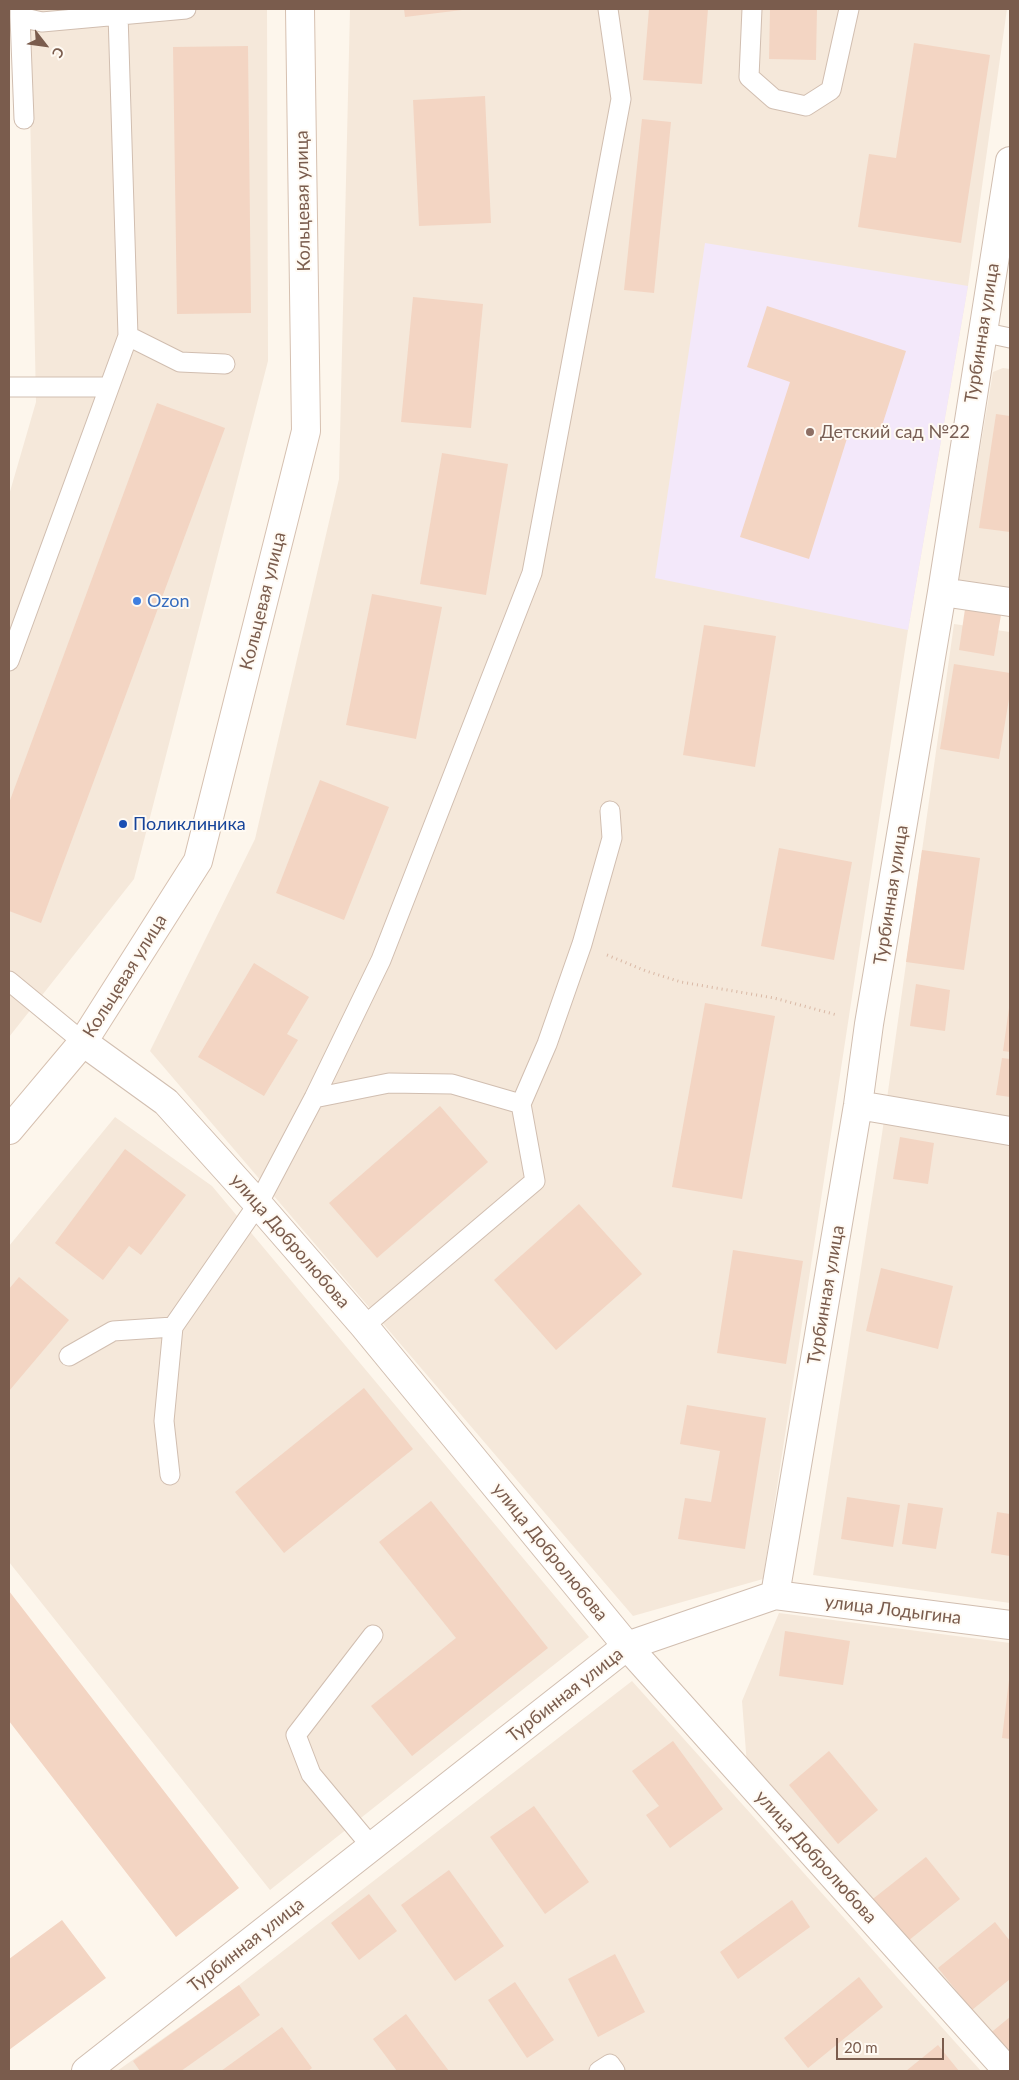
<!DOCTYPE html>
<html>
<head>
<meta charset="utf-8">
<style>
  body { margin:0 }
  #map { position:relative; width:1019px; height:2080px; overflow:hidden; background:#fdf6ec; font-family:Lato,sans-serif }
  canvas { display:block }
  .frame { position:absolute; inset:0; border:10px solid #7a5c4d; pointer-events:none }
  .north { position:absolute; left:20px; top:20px; width:50px; height:50px; -webkit-text-stroke:4px #fffaf3; paint-order:stroke; rotate:120deg; font-size:14px; font-weight:700; line-height:20px; text-align:center; color:#7a5c4d }
  .north::after { content:''; display:block; margin:auto; width:18px; height:22px; background:#7a5c4d; clip-path:polygon(50% 0,100% 100%,50% 72%,0 100%) }
  .scale { position:absolute; left:836px; top:2038px; width:108px; height:22px; box-sizing:border-box; border:2px solid #7a5c4d; border-top:0; padding-left:6px; font-size:15px; line-height:18px; white-space:nowrap; color:#7a5c4d; -webkit-text-stroke:4px #fffaf3; paint-order:stroke }
</style>
</head>
<body>
<div id="map">
<canvas width="1019" height="2080"></canvas>
<div class="frame"></div>
<div class="north">С</div>
<div class="scale">20 m</div>
</div>
<script>
const ctx = document.querySelector('canvas').getContext('2d');
ctx.lineJoin = 'round';
function fillPath(path, color) { ctx.fillStyle = color; ctx.fill(path, 'evenodd'); }
const toPath = rows => new Path2D(rows.map(r => 'M' + r).join(''));
function stroke(path, color, width, dash) { ctx.strokeStyle = color; ctx.lineWidth = width; ctx.lineCap = dash ? 'butt' : 'round'; ctx.setLineDash(dash || []); ctx.stroke(path); }
function write(font, color, halo, rows, align = 'center') {
  ctx.font = font + ' Lato,sans-serif'; ctx.lineWidth = 4; ctx.setLineDash([]); ctx.textBaseline = 'middle'; ctx.strokeStyle = halo; ctx.fillStyle = color; for (const [text, x, y, turn = 0] of rows) {
    ctx.save(); ctx.translate(x, y); ctx.rotate((+turn || 0) * Math.PI / 180); ctx.textAlign = isNaN(turn) ? turn : align; if (halo) ctx.strokeText(text, 0, 0); ctx.fillText(text, 0, 0); ctx.restore();
  }
}
fillPath(toPath([
  [28,9,267,9,268,361,134,879,9,1037,9,495,36,402],
  [350,9,1007,9,968,286,908,630,763,1579,633,1616,150,1051,255,839,339,479],
  [1003,368,1010,369,1010,588,958,580,993,372],
  [954,624,1010,632,1010,1603,813,1575,882,1134],
  [115,1117,212,1186,589,1637,270,1890,9,1562,9,1246],
  [779,1613,1010,1643,1010,2062,747,1765,742,1701],
  [632,1681,981,2071,117,2071,239,1985]
]), '#f5e8da');
fillPath(toPath([
  [705,243,968,286,908,630,655,578]
]), '#f3e8fa');
fillPath(toPath([
  [404,9,462,9,462,10,405,17],
  [649,9,708,9,702,84,643,80],
  [770,9,817,9,816,60,769,59],
  [914,43,990,55,961,243,858,227,869,154,896,158],
  [248,46,251,313,177,314,173,47],
  [485,96,491,223,419,226,413,100],
  [642,119,671,122,654,293,624,290],
  [413,297,483,304,471,428,401,422],
  [767,306,906,351,878,438,850,429,809,559,740,537,790,382,747,367],
  [157,403,225,428,41,923,9,911,9,803],
  [996,414,1010,416,1010,532,979,528],
  [442,453,508,464,486,595,420,584],
  [372,594,442,607,416,739,346,725],
  [965,609,1001,615,994,656,959,650],
  [704,625,776,636,755,767,683,755],
  [954,664,1010,673,1010,693,999,759,940,749],
  [320,780,389,807,344,920,276,893],
  [779,848,852,862,834,960,761,946],
  [922,850,980,858,964,970,906,962],
  [254,963,309,997,287,1034,298,1040,264,1096,198,1057],
  [916,984,950,990,945,1031,910,1026],
  [705,1003,775,1016,742,1199,672,1187],
  [1009,1008,1010,1008,1010,1052,1003,1051],
  [1002,1058,1010,1059,1010,1097,996,1095],
  [440,1106,488,1162,377,1258,329,1203],
  [900,1137,934,1143,928,1184,893,1179],
  [125,1149,186,1195,141,1255,129,1246,103,1280,55,1243],
  [579,1204,642,1274,556,1350,494,1280],
  [733,1250,803,1261,786,1364,717,1353],
  [881,1268,953,1286,938,1349,866,1331],
  [19,1277,69,1320,9,1391,9,1289],
  [364,1388,413,1449,284,1553,235,1492],
  [687,1405,766,1418,745,1549,678,1539,685,1498,711,1502,720,1451,680,1444],
  [847,1497,900,1505,893,1547,841,1539],
  [431,1501,548,1648,412,1756,371,1706,456,1638,379,1542],
  [908,1503,943,1508,936,1549,902,1544],
  [997,1512,1010,1514,1010,1556,991,1553],
  [9,1591,239,1888,176,1937,9,1721],
  [785,1631,850,1641,843,1685,779,1676],
  [1009,1680,1010,1680,1010,1739,1002,1738],
  [673,1741,723,1809,670,1848,646,1815,659,1806,632,1771],
  [829,1751,878,1810,838,1844,789,1785],
  [534,1806,589,1882,545,1914,490,1837],
  [926,1857,960,1899,903,1945,869,1902],
  [449,1870,504,1946,455,1981,401,1905],
  [369,1894,397,1931,359,1960,331,1923],
  [792,1900,810,1927,738,1979,720,1952],
  [62,1920,106,1978,9,2050,9,1959],
  [995,1922,1010,1941,1010,1979,972,2010,938,1968],
  [615,1954,645,2012,598,2037,568,1979],
  [859,1977,883,2007,808,2068,784,2038],
  [515,1982,554,2040,527,2058,488,2000],
  [239,1985,260,2015,181,2071,140,2071,133,2061],
  [406,2014,449,2071,397,2071,373,2039],
  [1010,2017,1010,2064,988,2035],
  [282,2027,312,2068,308,2071,221,2071],
  [938,2045,959,2071,906,2071]
]), '#f3d5c3');
const lane = toPath([
  [20,9,20,17,42,22,186,9],
  [752,9,749,77,774,99,806,106,831,90,849,9],
  [20,17,24,119],
  [982,332,1010,338],
  [128,336,180,362,225,364],
  [9,387,109,387],
  [9,661,128,336,118,14],
  [9,981,83,1042],
  [314,1098,389,1083,452,1084,521,1104,547,1044,582,944,612,838,610,811],
  [364,1326,535,1181,521,1104],
  [69,1356,113,1331,173,1327],
  [170,1475,164,1421,173,1327,258,1204,314,1098,381,960,532,573,621,99,608,9],
  [371,1846,311,1774,296,1735,373,1635],
  [599,2071,610,2064,615,2071]
]);
const street = toPath([
  [942,592,1010,602],
  [83,1042,166,1102,258,1204,364,1326,627,1646,1008,2071],
  [858,1105,1010,1131],
  [775,1595,1010,1625],
  [86,2071,627,1646,775,1595,858,1105,869,1024,942,592,1010,161]
]);
const secondary = toPath([
  [9,1130,83,1042,198,861,306,431,300,9]
]);
stroke(lane, '#d1beb0', 21);
stroke(street, '#d1beb0', 30);
stroke(secondary, '#d6c0b0', 30);
stroke(toPath([
  [607,955,646,971,681,982,774,998,837,1015]
]), '#d9b8a5', 3, [1, 4]);
stroke(lane, '#fff', 19);
stroke(street, '#fff', 28);
stroke(secondary, '#fff', 28);
for (const [x, y, r, color] of [
  [810,432,5,"#8d6e63"],
  [137,601,5,"#3f7fe0"],
  [123,824,5,"#1a4fb4"]
]) { const dot = new Path2D(); dot.arc(x, y, r, 0, 2 * Math.PI); ctx.fillStyle = color; ctx.fill(dot); stroke(dot, '#fffaf3', 2); }
write('18px', '#7a5c4d', '#fffaf3', [
  ["Кольцевая улица",303,201,-91],
  ["Турбинная улица",982,333,-81],
  ["Кольцевая улица",263,601,-76],
  ["Турбинная улица",891,895,-81],
  ["Кольцевая улица",125,976,-58],
  ["улица Добролюбова",290,1241,49],
  ["Турбинная улица",826,1295,-80],
  ["улица Добролюбова",550,1552,51],
  ["улица Лодыгина",893,1610,7],
  ["Турбинная улица",565,1695,-38],
  ["улица Добролюбова",816,1857,48],
  ["Турбинная улица",246,1945,-38]
]);
write('18px', '#785e54', '#fffaf3', [
  ["Детский сад №22",820,432]
], 'left');
write('18px', '#366cbe', '#fffaf3', [
  ["Ozon",147,601]
], 'left');
write('18px', '#164399', '#fffaf3', [
  ["Поликлиника",133,824]
], 'left');
</script>
</body>
</html>
